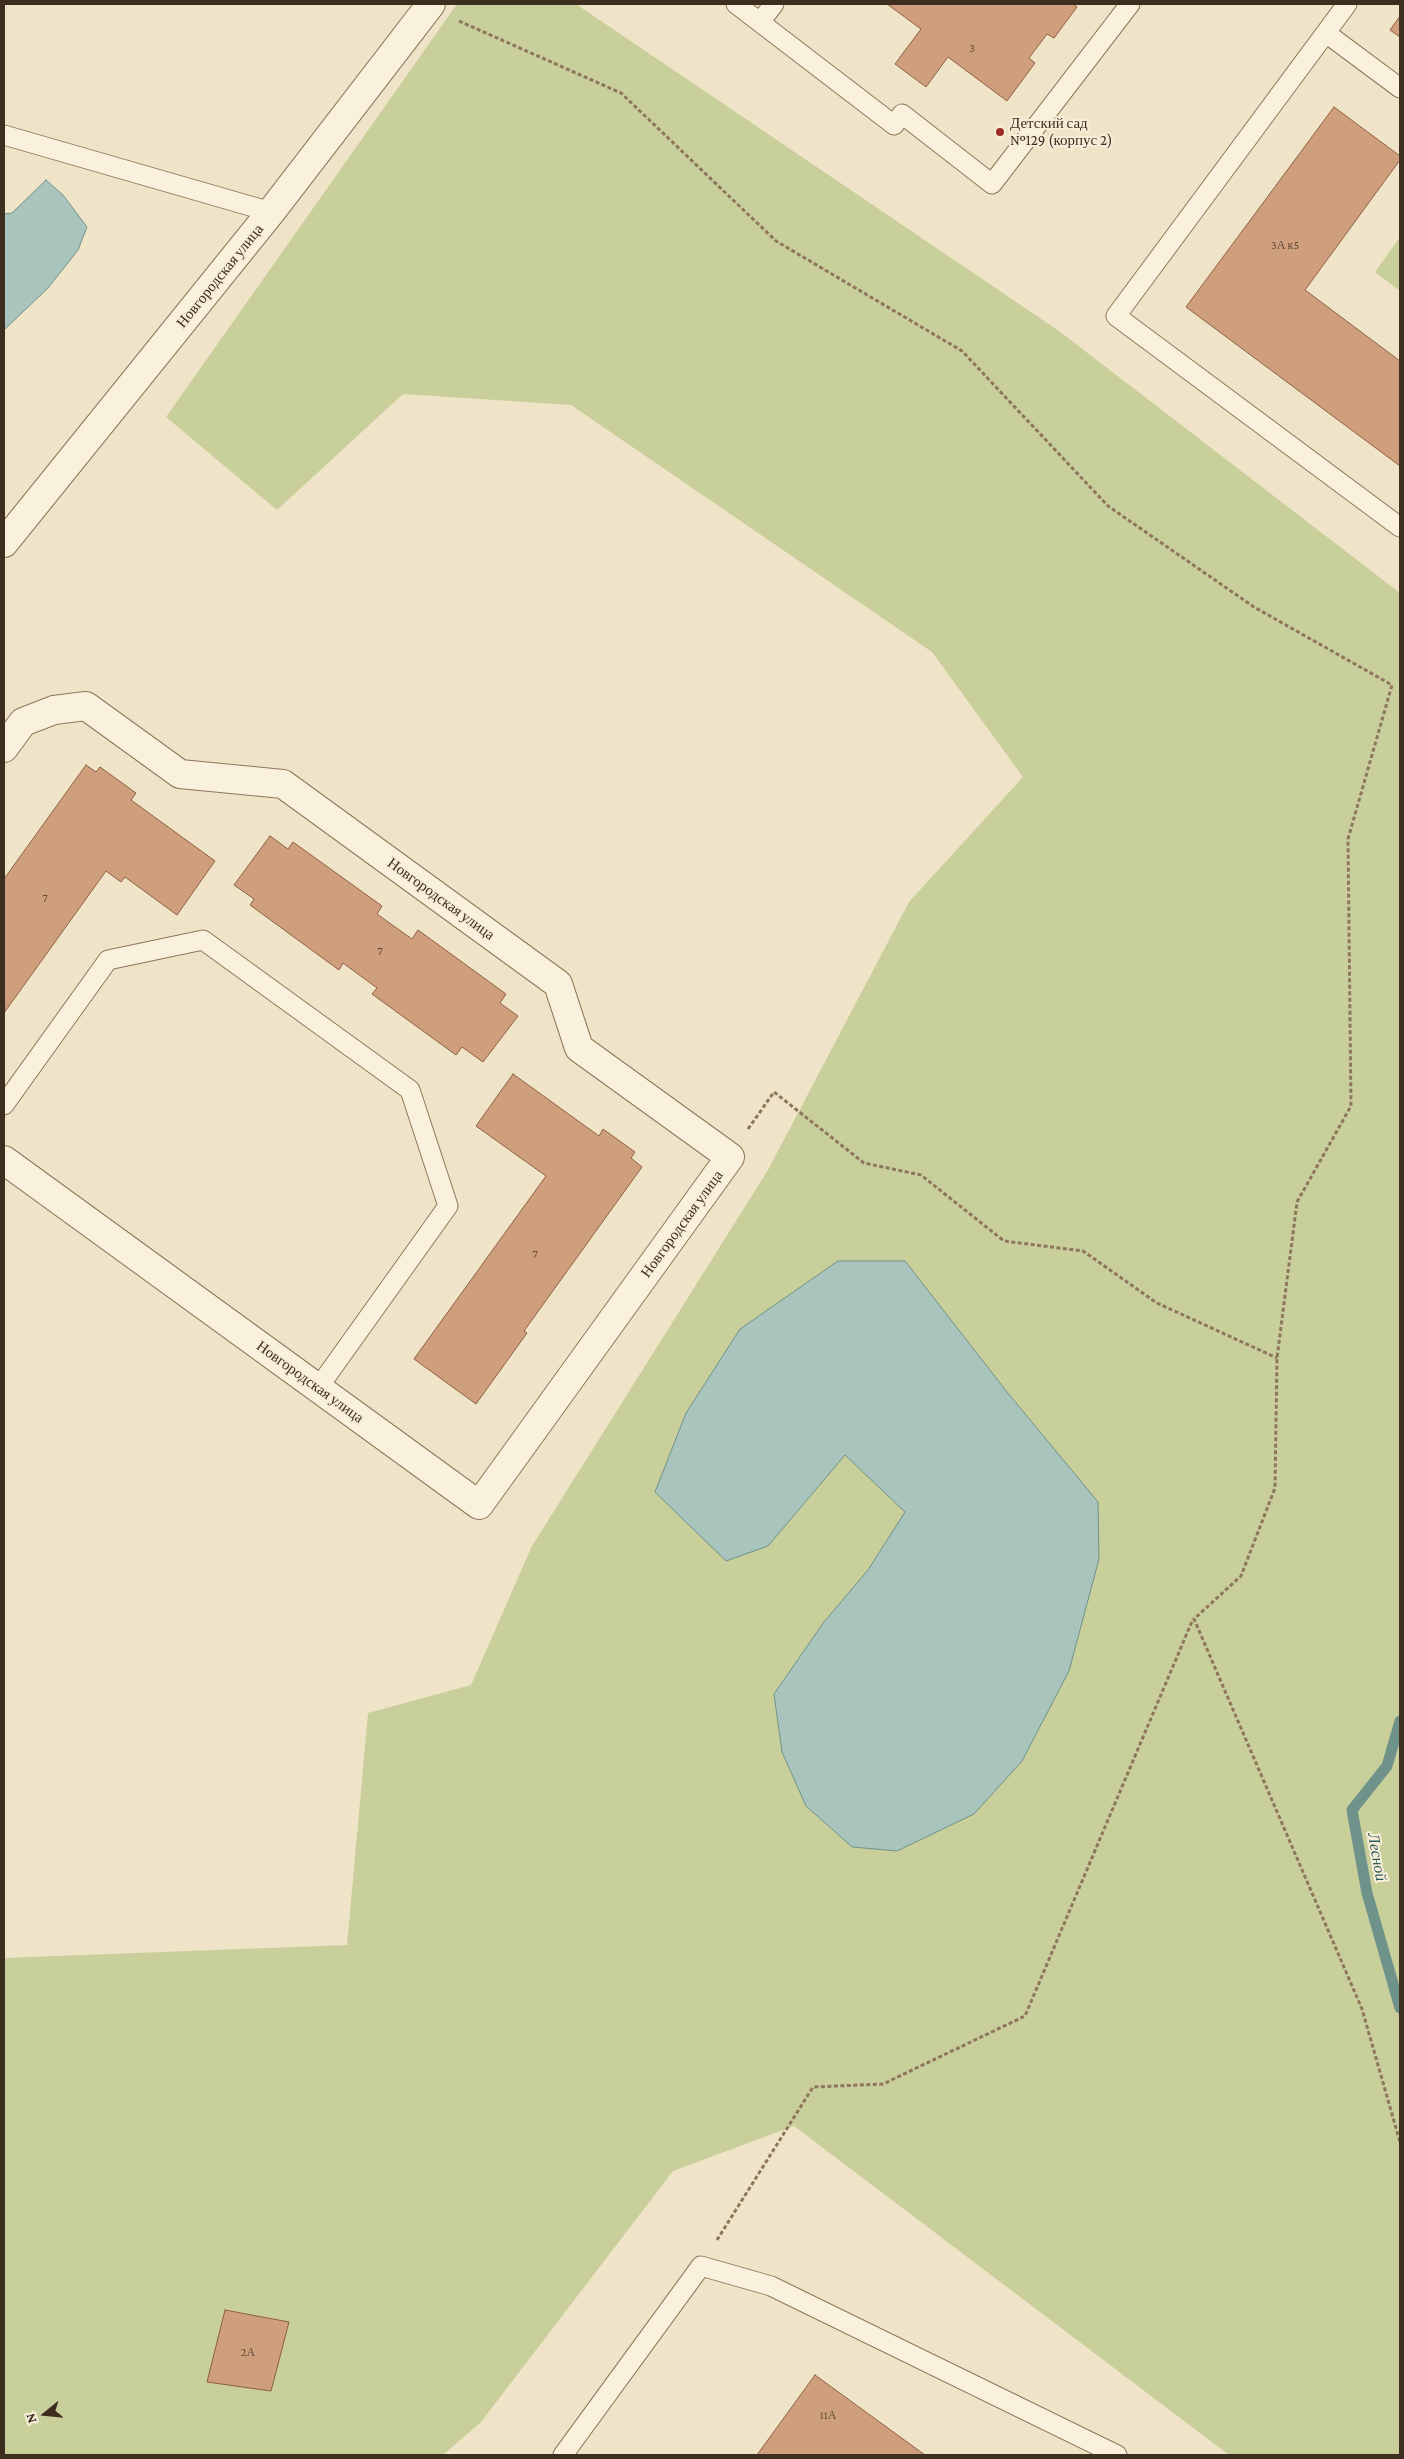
<!DOCTYPE html>
<html>
<head>
<meta charset="utf-8">
<style>
  body { margin:0 }
  #map { position:relative; width:1404px; height:2459px; overflow:hidden; background:#f0e4c8; font-family:"Crimson Pro",serif }
  canvas { display:block }
  .frame { position:absolute; inset:0; border:5px solid #3d2e20; pointer-events:none }
  .north { position:absolute; left:20px; top:2389px; width:50px; height:50px; -webkit-text-stroke:4px #f7eed8; paint-order:stroke; rotate:253deg; font-size:14px; font-weight:700; line-height:20px; text-align:center; color:#3d2e20 }
  .north::after { content:''; display:block; margin:auto; width:18px; height:22px; background:#3d2e20; clip-path:polygon(50% 0,100% 100%,50% 72%,0 100%) }
</style>
</head>
<body>
<div id="map">
<canvas width="1404" height="2459"></canvas>
<div class="frame"></div>
<div class="north">N</div>
</div>
<script>
const ctx = document.querySelector('canvas').getContext('2d');
ctx.lineJoin = 'round';
function fillPath(path, color) { ctx.fillStyle = color; ctx.fill(path, 'evenodd'); }
const toPath = rows => new Path2D(rows.map(r => 'M' + r).join(''));
function stroke(path, color, width, dash) { ctx.strokeStyle = color; ctx.lineWidth = width; ctx.lineCap = dash ? 'butt' : 'round'; ctx.setLineDash(dash || []); ctx.stroke(path); }
function write(font, color, halo, rows, align = 'center') {
  ctx.font = font + ' "Crimson Pro",serif'; ctx.lineWidth = 4; ctx.setLineDash([]); ctx.textBaseline = 'middle'; ctx.strokeStyle = halo; ctx.fillStyle = color; for (const [text, x, y, turn = 0] of rows) {
    ctx.save(); ctx.translate(x, y); ctx.rotate((+turn || 0) * Math.PI / 180); ctx.textAlign = isNaN(turn) ? turn : align; if (halo) ctx.strokeText(text, 0, 0); ctx.fillText(text, 0, 0); ctx.restore();
  }
}
fillPath(toPath([
  [457,4,576,4,1059,331,1400,593,1400,2455,1229,2455,794,2126,673,2171,481,2422,443,2455,4,2455,4,1958,347,1945,368,1713,471,1685,532,1546,768,1170,909,902,1023,777,932,652,571,405,403,394,277,510,166,417],
  [1400,237,1400,291,1375,272]
]), '#c9cf9b');
const water = toPath([
  [46,180,63,195,87,227,78,250,48,288,4,330,4,214,12,213,46,180],
  [838,1261,905,1261,1007,1392,1098,1502,1099,1559,1069,1671,1022,1761,974,1814,897,1851,852,1847,806,1806,782,1752,774,1694,824,1622,868,1570,905,1512,845,1455,768,1546,726,1561,655,1492,686,1413,740,1329,838,1261]
]);
fillPath(water, '#a9c4bc');
stroke(water, '#6f938a', 1);
stroke(toPath([
  [1400,1721,1387,1766,1352,1810,1367,1893,1400,2008]
]), '#6f938a', 11);
const building = toPath([
  [887,4,1073,4,1077,7,1054,38,1047,34,1029,58,1035,63,1007,101,948,57,926,87,895,64,921,29,887,4],
  [1400,16,1400,37,1390,30,1400,16],
  [1334,107,1400,156,1400,160,1305,290,1400,361,1400,466,1186,307,1334,107],
  [86,765,96,772,100,767,136,793,131,800,215,861,177,915,125,877,121,882,106,871,4,1013,4,879,86,765],
  [270,836,288,849,293,842,382,906,377,914,412,939,418,930,506,994,500,1003,518,1016,483,1062,462,1047,456,1055,372,994,377,988,343,963,339,970,250,905,254,899,234,885,270,836],
  [513,1074,599,1136,603,1129,635,1152,631,1158,642,1167,524,1331,527,1333,476,1404,414,1359,546,1176,476,1126,513,1074],
  [225,2310,289,2322,271,2391,207,2382,225,2310],
  [815,2375,925,2455,757,2455,815,2375]
]);
fillPath(building, '#cf9f7d');
stroke(building, '#8d5f41', 1);
const service = toPath([
  [736,4,894,125,902,114,992,184,1130,4],
  [1347,4,1116,316,1400,527],
  [760,22,774,4],
  [1326,33,1400,88],
  [4,135,271,212],
  [4,1105,108,960,203,940,410,1090,448,1206,318,1388],
  [563,2455,701,2266,771,2286,1117,2455]
]);
const minor = toPath([
  [4,748,23,722,54,710,86,706,180,774,283,784,558,984,579,1048,730,1157,479,1505,4,1160]
]);
const tertiary = toPath([
  [4,543,271,212,431,4]
]);
stroke(service, '#8d765c', 21);
stroke(minor, '#8d765c', 30);
stroke(tertiary, '#8d765c', 30);
stroke(toPath([
  [459,21,621,93,776,241,962,351,1108,506,1254,607,1392,685,1348,839,1351,1106,1297,1202,1277,1358,1275,1488,1241,1576,1194,1619,1362,2009,1400,2142],
  [748,1129,774,1092,864,1163,921,1175,1004,1241,1083,1251,1157,1303,1277,1358],
  [717,2240,813,2087,883,2084,1025,2016,1193,1619]
]), '#8d765c', 3, [4, 2.5]);
stroke(service, '#faf1dc', 19);
stroke(minor, '#faf1dc', 28);
stroke(tertiary, '#faf1dc', 28);
for (const [x, y, r, color] of [
  [1000,132,5,"#9e2a2b"]
]) { const dot = new Path2D(); dot.arc(x, y, r, 0, 2 * Math.PI); ctx.fillStyle = color; ctx.fill(dot); stroke(dot, '#f7eed8', 2); }
write('12px', '#624a37', null, [
  ["3",972,48],
  ["3А к5",1285,245],
  ["7",45,898],
  ["7",380,951],
  ["7",535,1254],
  ["2А",248,2352],
  ["11А",828,2415]
]);
write('15px', '#3d2e20', '#f7eed8', [
  ["Детский сад",1010,123],
  ["№129 (корпус 2)",1010,140]
], 'left');
write('15px', '#3d2e20', '#f7eed8', [
  ["Новгородская улица",220,276,-51],
  ["Новгородская улица",441,899,36],
  ["Новгородская улица",682,1224,-54],
  ["Новгородская улица",310,1382,36]
]);
write('italic 16px', '#2f5d5a', '#f7eed8', [
  ["Лесной",1377,1857,80]
]);
</script>
</body>
</html>
